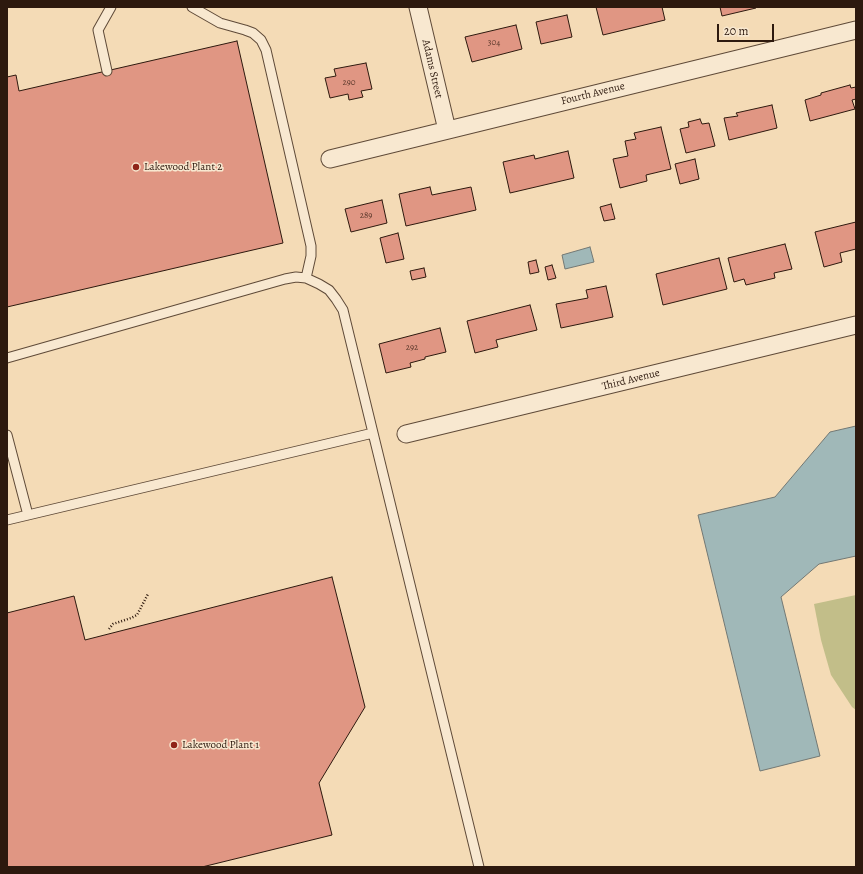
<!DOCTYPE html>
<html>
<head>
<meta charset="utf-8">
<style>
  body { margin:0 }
  #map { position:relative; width:863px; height:874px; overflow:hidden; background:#f4dbb6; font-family:Alegreya,serif }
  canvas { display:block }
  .frame { position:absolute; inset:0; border:8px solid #2d190e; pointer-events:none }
  .scale { position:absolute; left:717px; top:24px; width:57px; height:18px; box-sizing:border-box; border:2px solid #2d190e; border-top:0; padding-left:5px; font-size:12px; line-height:14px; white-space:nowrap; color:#2d190e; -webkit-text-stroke:3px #f8e8d0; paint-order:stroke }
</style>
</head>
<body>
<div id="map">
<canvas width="863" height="874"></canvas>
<div class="frame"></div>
<div class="scale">20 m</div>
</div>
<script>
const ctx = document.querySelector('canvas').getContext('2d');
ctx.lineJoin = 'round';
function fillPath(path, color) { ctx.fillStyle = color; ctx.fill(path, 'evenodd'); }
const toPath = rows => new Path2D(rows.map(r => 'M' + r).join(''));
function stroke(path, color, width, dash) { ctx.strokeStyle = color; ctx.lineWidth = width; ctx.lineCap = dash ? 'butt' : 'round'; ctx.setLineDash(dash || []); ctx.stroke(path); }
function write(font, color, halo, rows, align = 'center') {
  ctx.font = font + ' Alegreya,serif'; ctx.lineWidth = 3; ctx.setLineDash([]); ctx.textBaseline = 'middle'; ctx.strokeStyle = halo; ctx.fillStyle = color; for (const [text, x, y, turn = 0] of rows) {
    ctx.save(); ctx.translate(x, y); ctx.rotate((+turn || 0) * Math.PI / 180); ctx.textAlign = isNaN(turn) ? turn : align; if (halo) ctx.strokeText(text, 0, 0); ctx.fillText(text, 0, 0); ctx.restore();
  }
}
fillPath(toPath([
  [856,595,856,710,852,707,831,675,821,640,814,604]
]), '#c2be89');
const water = toPath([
  [590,247,594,262,565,269,562,255,590,247],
  [856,426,856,556,819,564,781,597,820,756,760,771,698,515,775,497,830,432,856,426]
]);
fillPath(water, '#a0b8b8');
stroke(water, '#727874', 1);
const building = toPath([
  [596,7,662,7,665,20,603,35,596,7],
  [720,7,756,7,756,8,722,16,720,7],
  [567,15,572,37,541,44,536,22,567,15],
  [516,25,522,49,472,62,465,37,516,25],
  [237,41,283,243,7,307,7,77,16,75,19,91,237,41],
  [366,63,372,89,361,91,363,97,349,100,348,94,330,98,325,78,336,76,334,69,366,63],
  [850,85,851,88,856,87,856,99,852,100,855,109,810,121,805,100,821,95,821,93,850,85],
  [772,105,777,128,729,140,724,118,738,116,736,113,772,105],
  [700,119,702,124,709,123,715,146,686,153,680,129,689,127,688,122,700,119],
  [661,127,671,169,646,175,647,181,620,188,613,159,628,156,625,141,636,139,634,133,661,127],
  [568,151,574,178,510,193,503,162,534,155,535,159,568,151],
  [695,159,699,179,680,184,675,164,695,159],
  [430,187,432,195,471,187,476,210,406,226,399,194,430,187],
  [382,200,387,223,351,232,345,209,382,200],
  [611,204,615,219,604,221,600,207,611,204],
  [856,222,856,249,840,253,842,262,824,267,815,232,856,222],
  [398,233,404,259,386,263,380,238,398,233],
  [785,244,792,269,774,273,775,278,746,285,744,279,734,282,728,258,785,244],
  [719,258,727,289,663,305,656,274,719,258],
  [536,260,539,272,530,274,528,262,536,260],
  [552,265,556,278,548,280,545,267,552,265],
  [424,268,426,277,412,280,410,271,424,268],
  [606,286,613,317,561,328,556,304,588,298,586,290,606,286],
  [530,305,537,330,496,340,498,347,475,353,467,321,530,305],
  [440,328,446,352,425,357,425,359,410,363,411,367,386,373,379,344,440,328],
  [332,577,365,707,319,783,332,835,202,867,7,867,7,613,74,596,85,640,332,577]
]);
fillPath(building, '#e09683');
stroke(building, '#2d190e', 1);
const service = toPath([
  [192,7,220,23,245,30,253,33,261,40,266,50,311,246,311,256,306,278],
  [107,71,98,30,111,7],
  [7,358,285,279,296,277,306,278,319,284,329,290,336,299,343,310,479,867],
  [7,435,28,515],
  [7,520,373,433]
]);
const minor = toPath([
  [418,7,447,130],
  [330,159,856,30],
  [406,434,856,325]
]);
stroke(service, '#5f4a38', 11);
stroke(minor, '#5f4a38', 19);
stroke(toPath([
  [109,629,113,624,131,618,137,615,148,594]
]), '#2d190e', 2.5, [1, 2]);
stroke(service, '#f8e8d0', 9);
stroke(minor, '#f8e8d0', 17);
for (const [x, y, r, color] of [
  [136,167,4,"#8f2418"],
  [174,745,4,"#8f2418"]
]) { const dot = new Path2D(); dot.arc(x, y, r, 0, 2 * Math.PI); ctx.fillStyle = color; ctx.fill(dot); stroke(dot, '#f8e8d0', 1.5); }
write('9px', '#5a382b', null, [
  ["304",494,43],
  ["290",349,83],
  ["289",366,216],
  ["292",412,348]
]);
write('11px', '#2d190e', '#f8e8d0', [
  ["Adams Street",432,69,77],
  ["Fourth Avenue",593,94,-14],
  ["Third Avenue",631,380,-14]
]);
write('11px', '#2d190e', '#f8e8d0', [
  ["Lakewood Plant 2",144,167],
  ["Lakewood Plant 1",182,745]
], 'left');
</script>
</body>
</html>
